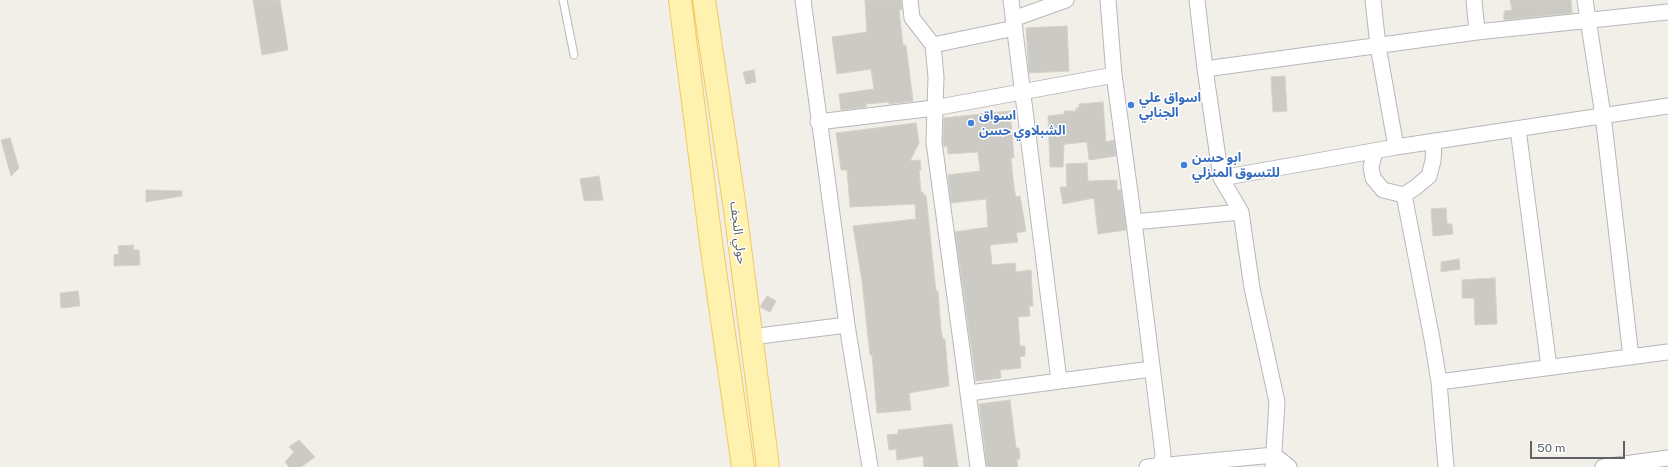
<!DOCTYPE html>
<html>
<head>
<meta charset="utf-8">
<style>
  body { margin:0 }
  #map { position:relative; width:1668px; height:467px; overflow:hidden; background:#f1efe8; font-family:"Public Sans",sans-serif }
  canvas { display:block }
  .scale { position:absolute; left:1530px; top:441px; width:95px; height:18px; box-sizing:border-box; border:2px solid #5f6368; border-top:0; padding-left:5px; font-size:12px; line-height:14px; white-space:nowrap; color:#5f6368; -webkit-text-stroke:3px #fff; paint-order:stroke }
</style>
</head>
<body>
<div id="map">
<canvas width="1668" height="467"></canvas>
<div class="scale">50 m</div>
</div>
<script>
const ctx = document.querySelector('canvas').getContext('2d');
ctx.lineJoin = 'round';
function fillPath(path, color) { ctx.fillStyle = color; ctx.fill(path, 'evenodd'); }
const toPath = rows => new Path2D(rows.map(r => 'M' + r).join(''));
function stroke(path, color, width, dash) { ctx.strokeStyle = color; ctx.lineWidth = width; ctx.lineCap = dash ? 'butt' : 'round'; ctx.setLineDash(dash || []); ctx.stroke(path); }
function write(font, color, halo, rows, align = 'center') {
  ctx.font = font + ' "Public Sans","Noto Sans Arabic",sans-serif'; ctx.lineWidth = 3; ctx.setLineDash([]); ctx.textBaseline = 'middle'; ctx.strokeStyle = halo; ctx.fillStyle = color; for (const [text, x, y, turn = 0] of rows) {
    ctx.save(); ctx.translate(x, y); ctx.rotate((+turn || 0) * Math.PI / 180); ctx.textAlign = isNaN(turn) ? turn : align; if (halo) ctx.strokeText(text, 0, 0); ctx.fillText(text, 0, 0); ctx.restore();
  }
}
const building = toPath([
  [253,0,280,0,288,50,262,55,253,0],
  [865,0,901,0,902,9,899,10,903,45,906,45,913,101,889,104,889,102,866,104,866,107,841,110,839,94,874,89,871,69,837,74,832,37,867,32,865,0],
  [1510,0,1571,0,1572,13,1504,20,1504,11,1512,10,1510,0],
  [1067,26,1069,71,1029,73,1026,28,1067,26],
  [754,70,756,82,746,84,743,72,754,70],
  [1285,76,1287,111,1273,112,1271,77,1285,76],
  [1103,102,1106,142,1114,140,1116,156,1089,160,1087,142,1066,144,1064,145,1063,167,1050,167,1048,116,1064,114,1064,111,1076,111,1076,108,1079,108,1079,104,1103,102],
  [1010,111,1014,158,1011,158,1014,188,1016,197,1020,196,1026,231,1016,233,1018,242,990,245,992,265,1015,263,1016,272,1031,270,1033,306,1029,306,1030,316,1018,317,1020,346,1025,346,1025,356,1020,357,1021,368,1000,370,1001,378,976,381,955,232,988,227,986,199,951,203,948,175,980,171,978,152,948,154,947,146,944,147,943,142,944,118,1010,111],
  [916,123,919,143,910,161,920,160,921,170,919,170,921,193,923,192,924,196,926,195,936,291,938,291,941,330,943,339,945,339,949,386,909,393,911,410,877,413,872,355,870,355,862,281,853,226,916,219,915,204,850,207,847,170,841,170,836,133,916,123],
  [10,138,19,168,11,176,1,140,10,138],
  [1087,163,1088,181,1117,180,1117,190,1121,190,1126,230,1098,234,1094,198,1063,204,1060,187,1067,187,1066,164,1087,163],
  [599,176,603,200,584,201,580,179,599,176],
  [146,190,182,191,182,196,146,202,146,190],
  [1446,208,1447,224,1452,224,1453,234,1433,236,1431,209,1446,208],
  [133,245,134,250,139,250,140,265,114,266,114,255,119,254,118,246,133,245],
  [1459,259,1460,269,1441,272,1441,262,1459,259],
  [1495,278,1497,324,1475,325,1474,298,1462,298,1462,280,1495,278],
  [78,291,80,306,61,308,60,293,78,291],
  [767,296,776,301,770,312,760,307,767,296],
  [1010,400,1016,448,1019,448,1020,459,1017,459,1018,467,987,467,979,404,1010,400],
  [952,424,958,467,924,467,923,456,897,460,896,449,889,450,887,435,898,434,898,430,952,424],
  [299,440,315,457,301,467,289,467,285,462,294,452,289,447,299,440]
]);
fillPath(building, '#cccac5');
stroke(building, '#d6d1c6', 1);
const lane = toPath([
  [563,0,574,55]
]);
const street = toPath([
  [803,0,847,325,870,467],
  [910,0,912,18,933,45,936,77,934,142,978,467],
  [1011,0,1059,380],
  [1108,0,1114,75,1134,222,1163,454,1161,467],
  [1197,0,1205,69,1221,178,1241,212],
  [1373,0,1378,46,1396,147],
  [1474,0,1477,32],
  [1585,0,1603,115,1631,357],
  [1013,19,1066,0],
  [933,45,1015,28],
  [1205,69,1477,32,1668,12],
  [818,122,934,108,1114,75],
  [1518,129,1549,367],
  [1434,141,1433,161,1429,176,1416,187,1404,195,1432,339,1439,382,1446,467],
  [1375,151,1371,167,1373,178,1383,190,1404,195],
  [1221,178,1396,147,1668,106],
  [1134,222,1241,212,1252,288,1277,402,1273,467],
  [751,337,847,325],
  [1439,382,1668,352],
  [969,393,1151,369],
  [1147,467,1274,455,1289,467],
  [1603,467,1668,458]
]);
const primary = toPath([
  [680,0,712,250,743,467],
  [704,0,735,209,768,467]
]);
stroke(lane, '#b5b8bc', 9);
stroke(street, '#b5b8bc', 17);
stroke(primary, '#f2c960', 24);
stroke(lane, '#fff', 7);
stroke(street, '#fff', 15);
stroke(primary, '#fff2af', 22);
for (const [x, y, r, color] of [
  [1131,105,4,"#3f7fe0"],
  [971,123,4,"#3f7fe0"],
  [1184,165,4,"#3f7fe0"]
]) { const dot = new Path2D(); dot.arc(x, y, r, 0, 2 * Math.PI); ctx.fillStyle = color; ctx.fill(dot); stroke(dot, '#fff', 1.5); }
write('bold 13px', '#366cbe', '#fff', [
  ["اسواق علي",1139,98],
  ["الجنابي",1139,113],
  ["اسواق",979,116],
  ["الشبلاوي حسن",979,131],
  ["ابو حسن",1192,158],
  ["للتسوق المنزلي",1192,173]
], 'left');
write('13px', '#5f6368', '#fff', [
  ["حولي النجف",738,233,83]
]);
</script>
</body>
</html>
